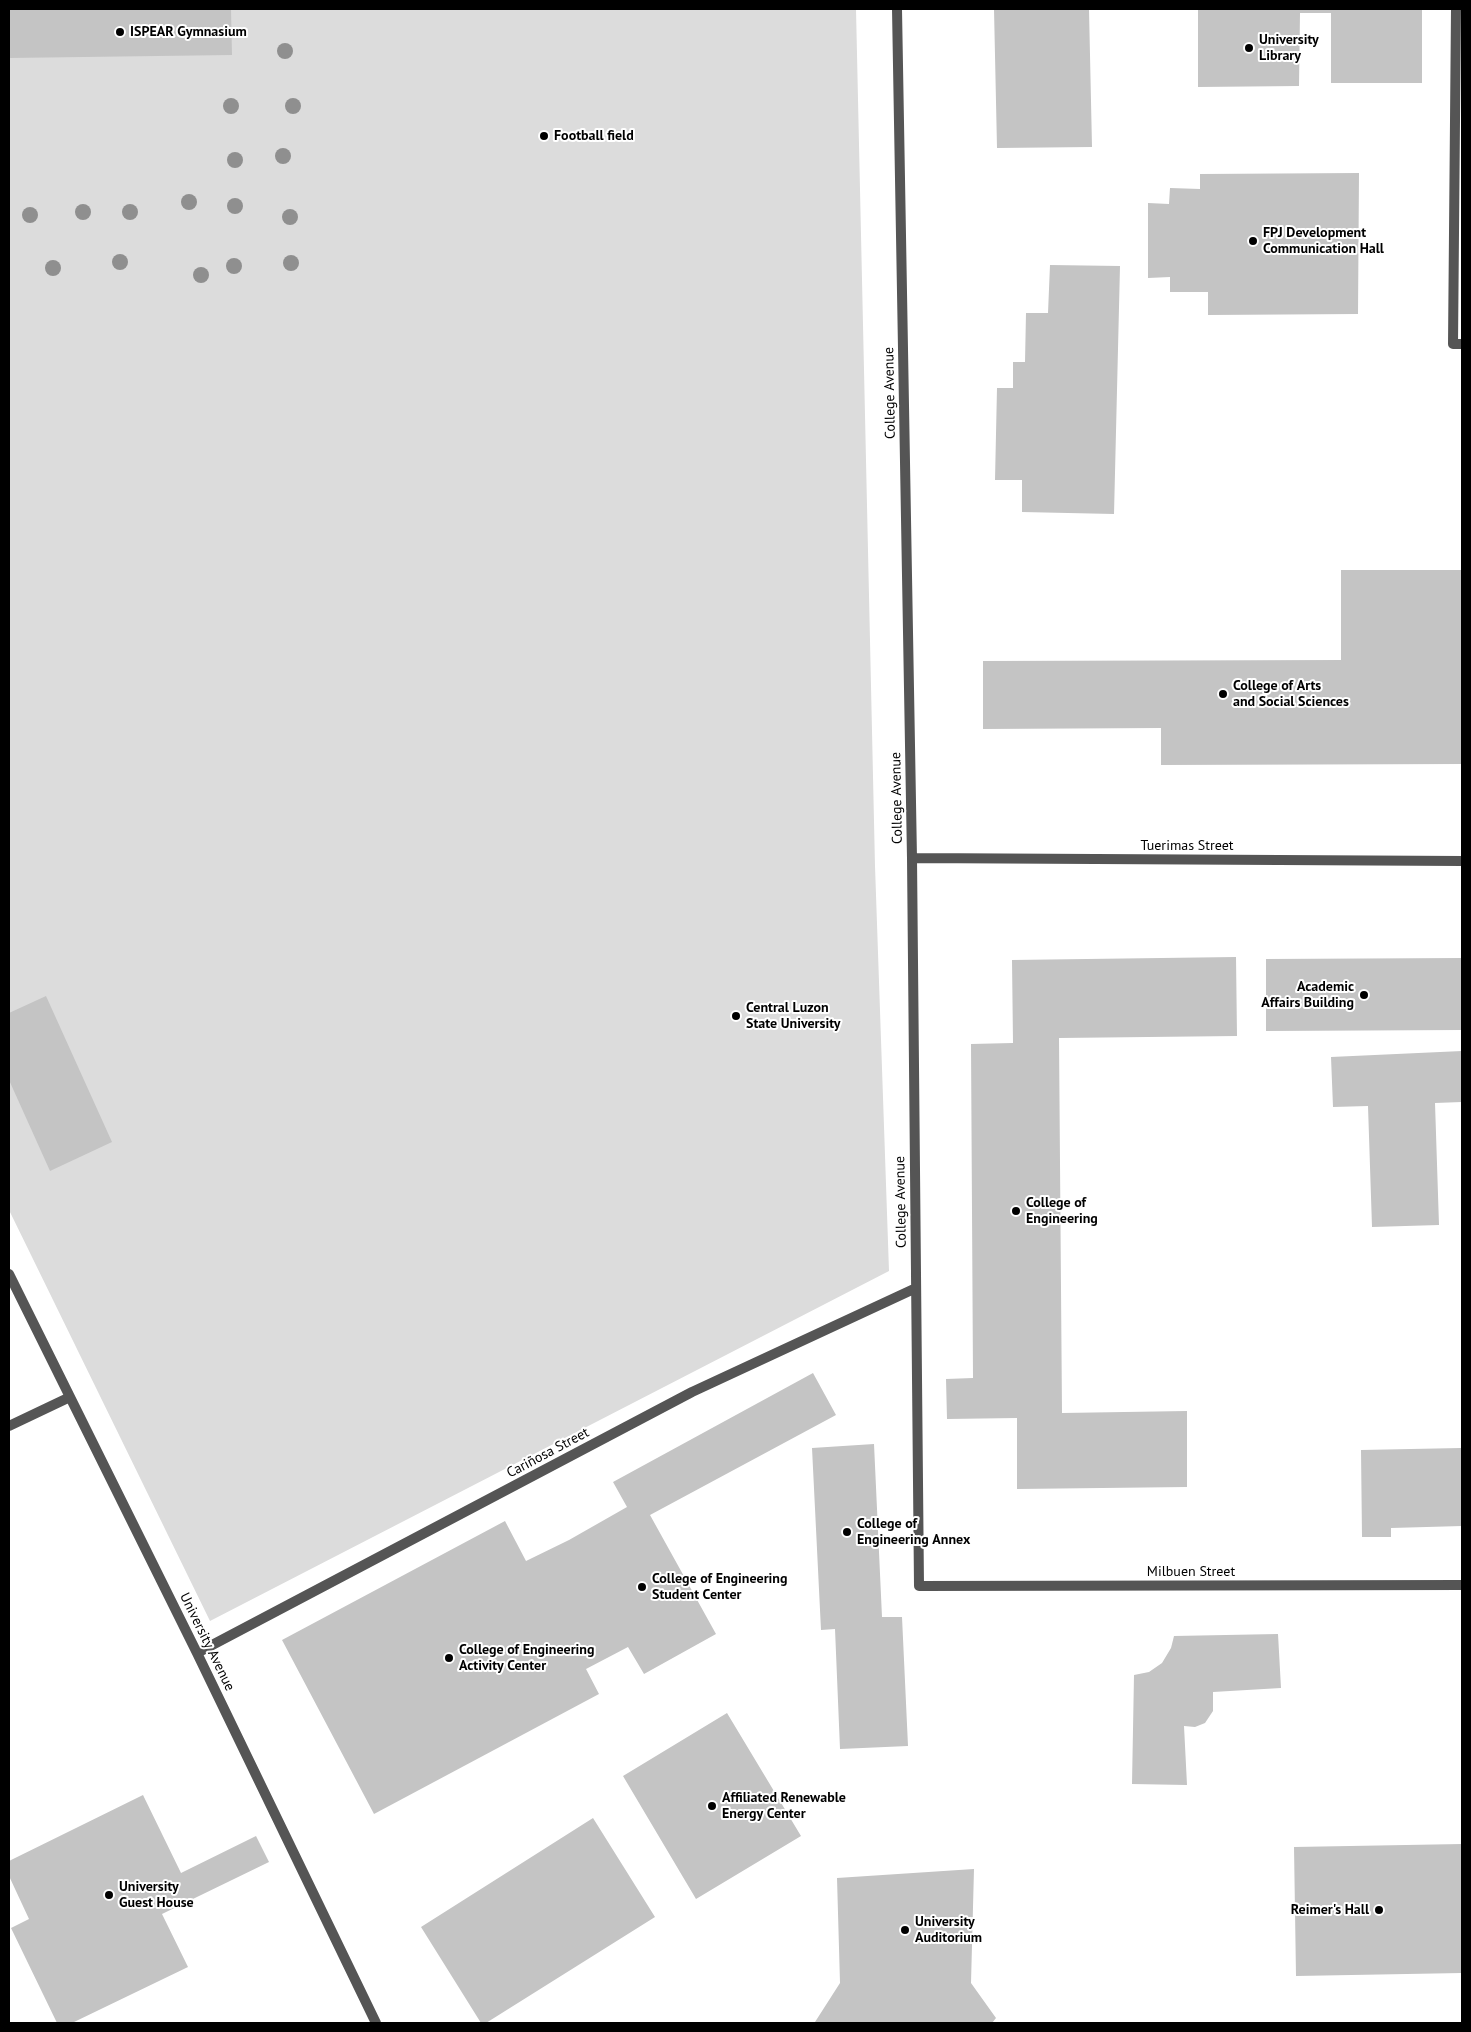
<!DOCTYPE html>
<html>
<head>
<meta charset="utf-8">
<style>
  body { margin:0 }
  #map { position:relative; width:1471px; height:2032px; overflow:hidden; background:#fff; font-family:"PT Sans",sans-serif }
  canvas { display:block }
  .frame { position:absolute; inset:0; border:10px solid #000; pointer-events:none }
</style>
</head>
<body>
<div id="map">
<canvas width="1471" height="2032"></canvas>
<div class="frame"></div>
</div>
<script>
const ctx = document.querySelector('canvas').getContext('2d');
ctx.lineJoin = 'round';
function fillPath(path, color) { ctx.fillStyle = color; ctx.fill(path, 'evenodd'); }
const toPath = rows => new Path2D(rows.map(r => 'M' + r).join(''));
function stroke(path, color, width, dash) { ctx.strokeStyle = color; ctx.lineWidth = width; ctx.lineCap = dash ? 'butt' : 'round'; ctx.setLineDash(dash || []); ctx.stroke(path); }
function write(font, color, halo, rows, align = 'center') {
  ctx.font = font + ' "PT Sans",sans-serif'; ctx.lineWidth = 4; ctx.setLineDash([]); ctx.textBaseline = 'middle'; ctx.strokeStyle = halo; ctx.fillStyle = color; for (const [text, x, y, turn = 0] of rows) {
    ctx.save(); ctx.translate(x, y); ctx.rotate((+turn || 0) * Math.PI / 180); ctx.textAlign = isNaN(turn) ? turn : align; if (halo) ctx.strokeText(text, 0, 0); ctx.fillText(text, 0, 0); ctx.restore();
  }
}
fillPath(toPath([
  [9,9,856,9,875,866,889,1271,210,1621,9,1210]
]), '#dcdcdc');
fillPath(toPath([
  [9,9,231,9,232,55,9,58],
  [994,9,1089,9,1092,147,997,148],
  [1198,9,1422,9,1422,83,1331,83,1331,13,1300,13,1299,86,1198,87],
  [1359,173,1358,314,1208,315,1208,292,1170,292,1170,277,1148,278,1148,203,1169,204,1170,188,1200,189,1200,174],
  [1050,265,1120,266,1114,514,1022,512,1022,480,995,480,997,388,1013,388,1013,362,1025,362,1026,313,1048,313],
  [1341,570,1462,570,1462,764,1161,765,1161,728,983,729,983,661,1341,660],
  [1236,957,1237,1036,1059,1038,1062,1413,1187,1411,1187,1487,1017,1489,1017,1418,947,1419,946,1379,973,1378,971,1044,1013,1043,1012,960],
  [1462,958,1462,1030,1266,1031,1266,959],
  [46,996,112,1142,50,1171,9,1080,9,1013],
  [1462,1051,1462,1102,1435,1103,1439,1225,1372,1227,1368,1106,1333,1107,1331,1057],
  [813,1373,836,1415,650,1515,716,1634,644,1674,628,1647,586,1669,599,1694,374,1814,282,1640,505,1521,526,1561,569,1540,627,1507,613,1482],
  [874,1444,882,1617,902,1617,908,1746,840,1749,835,1629,821,1630,812,1448],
  [1461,1448,1462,1526,1391,1528,1391,1537,1362,1537,1361,1450],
  [1278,1634,1281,1688,1213,1692,1213,1711,1205,1723,1195,1727,1184,1726,1187,1785,1132,1784,1134,1675,1149,1672,1162,1663,1171,1648,1174,1636],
  [727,1713,801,1836,696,1899,623,1776],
  [143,1795,181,1873,256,1836,269,1862,162,1914,188,1967,72,2023,57,2023,11,1928,29,1919,9,1876,9,1861],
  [593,1818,655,1917,486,2023,481,2023,421,1927],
  [1462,1844,1462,1973,1296,1976,1294,1847],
  [974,1869,971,1983,996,2018,992,2023,816,2023,815,2022,840,1983,837,1878]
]), '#c4c4c4');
stroke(toPath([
  [1456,9,1453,344,1462,344]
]), '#555', 10);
stroke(toPath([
  [897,9,912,858,919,1586,1462,1585],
  [912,858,1462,861],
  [9,1274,197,1653,376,2023],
  [9,1426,70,1397],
  [197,1653,692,1392,916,1288]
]), '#555', 10);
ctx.fillStyle = '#8f8f8f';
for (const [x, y] of [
  [285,51],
  [231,106],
  [293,106],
  [283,156],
  [235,160],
  [189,202],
  [235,206],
  [83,212],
  [130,212],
  [30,215],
  [290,217],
  [120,262],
  [291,263],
  [234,266],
  [53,268],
  [201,275]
]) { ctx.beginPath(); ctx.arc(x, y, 8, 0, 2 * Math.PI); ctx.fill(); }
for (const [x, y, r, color] of [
  [120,32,5,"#000"],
  [1249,48,5,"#000"],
  [544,136,5,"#000"],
  [1253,241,5,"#000"],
  [1223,694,5,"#000"],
  [1364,995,5,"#000"],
  [736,1016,5,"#000"],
  [1016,1211,5,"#000"],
  [847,1532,5,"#000"],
  [642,1587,5,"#000"],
  [449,1658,5,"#000"],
  [712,1806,5,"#000"],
  [109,1895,5,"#000"],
  [1379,1910,5,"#000"],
  [905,1930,5,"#000"]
]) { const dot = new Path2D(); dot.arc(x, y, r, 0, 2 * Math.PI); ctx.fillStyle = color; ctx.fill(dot); stroke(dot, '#fff', 2); }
write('bold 14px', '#000', '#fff', [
  ["ISPEAR Gymnasium",130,32],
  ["University",1259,40],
  ["Library",1259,56],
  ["Football field",554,136],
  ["FPJ Development",1263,233],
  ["Communication Hall",1263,249],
  ["College of Arts",1233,686],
  ["and Social Sciences",1233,702],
  ["Academic",1354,987,"right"],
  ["Affairs Building",1354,1003,"right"],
  ["Central Luzon",746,1008],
  ["State University",746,1024],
  ["College of",1026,1203],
  ["Engineering",1026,1219],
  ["College of",857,1524],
  ["Engineering Annex",857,1540],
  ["College of Engineering",652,1579],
  ["Student Center",652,1595],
  ["College of Engineering",459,1650],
  ["Activity Center",459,1666],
  ["Affiliated Renewable",722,1798],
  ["Energy Center",722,1814],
  ["University",119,1887],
  ["Guest House",119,1903],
  ["Reimer's Hall",1369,1910,"right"],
  ["University",915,1922],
  ["Auditorium",915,1938]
], 'left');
write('14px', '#000', '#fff', [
  ["College Avenue",890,393,-91],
  ["College Avenue",897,798,-91],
  ["Tuerimas Street",1187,846],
  ["College Avenue",901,1202,-91],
  ["Cariñosa Street",548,1453,-28],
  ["Milbuen Street",1191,1572],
  ["University Avenue",207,1642,64]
]);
</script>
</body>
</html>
